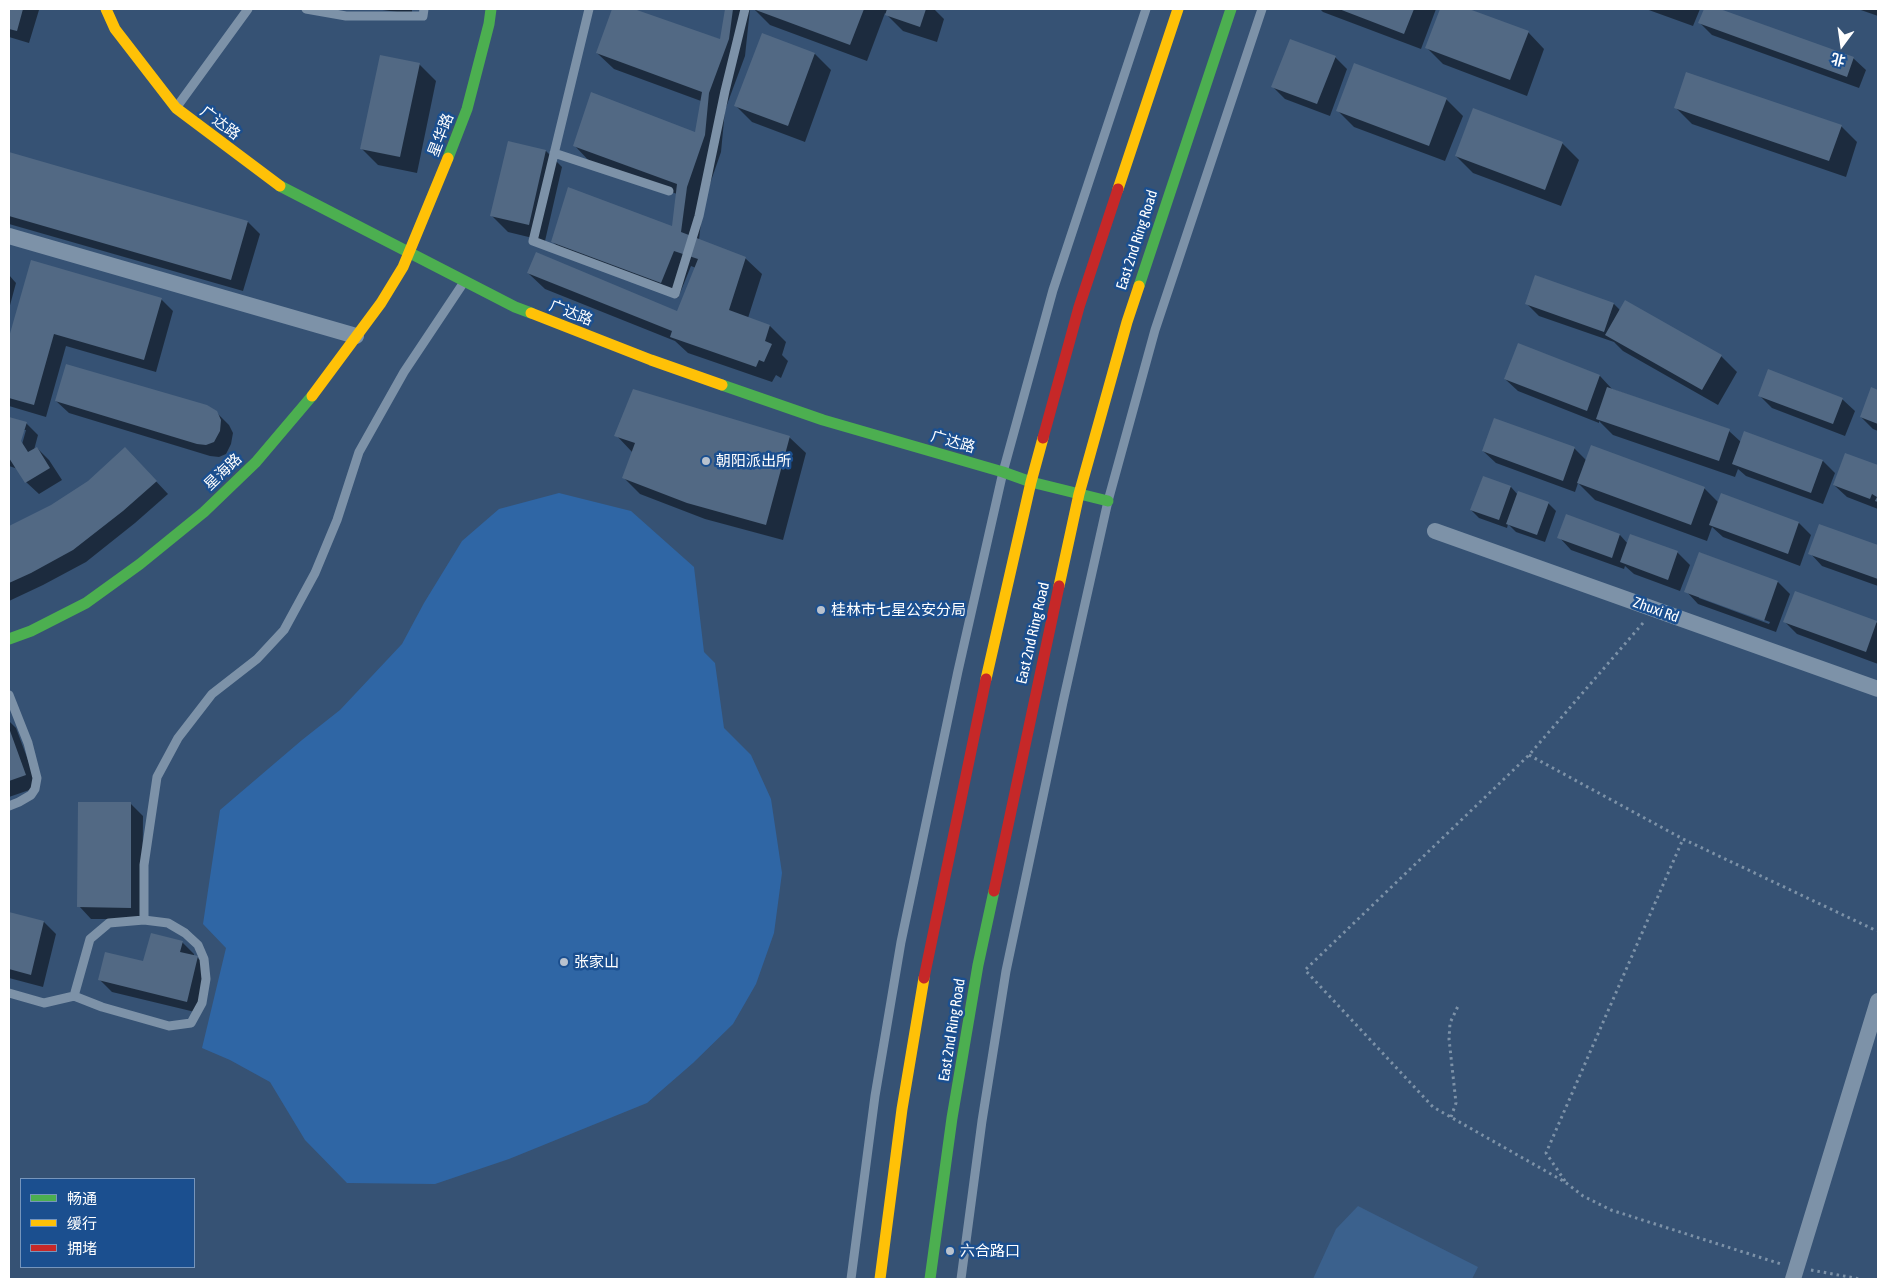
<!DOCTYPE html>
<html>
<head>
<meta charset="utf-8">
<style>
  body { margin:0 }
  #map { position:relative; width:1887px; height:1288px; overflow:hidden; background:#365274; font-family:"Asap Condensed","Noto Sans SC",sans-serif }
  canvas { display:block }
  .frame { position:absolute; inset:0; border:10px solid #fff; pointer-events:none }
  .legend { position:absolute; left:20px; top:1178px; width:175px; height:90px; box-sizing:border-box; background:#1b4f8f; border:1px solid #7695bc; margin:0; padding:6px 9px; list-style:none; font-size:15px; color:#fff }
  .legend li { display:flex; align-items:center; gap:10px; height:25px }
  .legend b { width:25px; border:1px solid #7695bc }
  .north { position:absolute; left:1817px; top:20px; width:50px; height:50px; -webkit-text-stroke:4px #1b4f8f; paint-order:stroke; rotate:194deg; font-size:14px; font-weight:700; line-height:20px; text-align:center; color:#fff }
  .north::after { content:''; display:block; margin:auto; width:18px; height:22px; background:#fff; clip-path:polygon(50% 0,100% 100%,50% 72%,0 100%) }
</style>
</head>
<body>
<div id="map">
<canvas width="1887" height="1288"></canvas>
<div class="frame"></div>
<ul class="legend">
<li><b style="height:6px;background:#4caf50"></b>畅通</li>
<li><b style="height:6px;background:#ffc107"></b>缓行</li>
<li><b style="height:6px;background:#c62828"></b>拥堵</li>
</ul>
<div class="north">北</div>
</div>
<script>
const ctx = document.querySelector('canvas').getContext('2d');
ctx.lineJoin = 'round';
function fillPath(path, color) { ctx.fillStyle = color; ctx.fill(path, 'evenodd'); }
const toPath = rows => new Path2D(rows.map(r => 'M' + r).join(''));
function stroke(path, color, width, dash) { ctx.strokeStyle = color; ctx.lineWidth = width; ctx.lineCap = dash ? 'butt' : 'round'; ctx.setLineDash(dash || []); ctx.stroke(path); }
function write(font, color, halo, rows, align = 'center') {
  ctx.font = font + ' "Asap Condensed","Noto Sans SC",sans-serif'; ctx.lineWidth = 5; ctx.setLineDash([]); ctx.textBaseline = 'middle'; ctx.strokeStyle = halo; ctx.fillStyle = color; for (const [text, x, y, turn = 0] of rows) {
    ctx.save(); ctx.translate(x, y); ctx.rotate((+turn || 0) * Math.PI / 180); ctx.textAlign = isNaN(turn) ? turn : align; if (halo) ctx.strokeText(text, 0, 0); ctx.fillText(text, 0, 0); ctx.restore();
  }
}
fillPath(toPath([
  [559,493,631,511,694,567,704,652,715,663,724,728,751,755,771,799,782,873,774,933,756,984,733,1024,693,1063,647,1103,509,1159,435,1184,347,1183,305,1140,270,1082,230,1060,202,1048,226,948,203,924,220,810,302,740,340,710,402,644,424,603,462,541,499,509]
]), '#2f66a5');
fillPath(toPath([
  [1358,1206,1478,1267,1472,1279,1313,1279,1336,1229]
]), '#3b618d');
fillPath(toPath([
  [9,9,37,9,39,10,29,43,9,37],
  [375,9,412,9,412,14],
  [613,9,630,9,721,40,726,9,750,9,745,56,725,110,721,152,703,204,699,240,745,258,762,274,748,318,770,326,786,342,782,355,788,361,781,378,776,375,772,382,688,353,675,341,545,289,528,273,678,312,696,268,691,266,678,298,569,258,552,241,673,227,677,194,591,163,575,146,696,133,701,101,614,69,597,53],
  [754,9,934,9,944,19,937,42,903,31,885,13,867,61,770,25],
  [1320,9,1436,9,1421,49,1323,12],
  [1441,9,1465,9,1528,32,1544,49,1527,96,1443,64,1426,47],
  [1646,9,1700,9,1693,26],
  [1705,9,1716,9,1853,58,1866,70,1859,88,1712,35,1700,23],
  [1858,9,1878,9,1878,16],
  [762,35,815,54,831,70,805,142,752,122,736,106],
  [1335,57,1347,69,1330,116,1285,99,1273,87],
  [419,64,436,81,417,173,378,165,361,148],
  [1446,99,1463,116,1445,161,1354,127,1337,110],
  [1675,107,1841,126,1857,142,1846,177,1692,124],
  [509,142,546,151,562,167,545,241,508,232,492,216],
  [1562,143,1579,160,1561,206,1473,173,1456,156],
  [9,153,248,222,260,234,243,291,9,224],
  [32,262,161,299,173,311,156,372,66,346,46,417,9,406,9,342],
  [9,275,16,283,9,309],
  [1536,277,1614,304,1620,310,1721,356,1737,372,1718,405,1623,351,1614,342,1539,316,1527,304],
  [1518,345,1600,376,1612,389,1729,431,1741,442,1823,461,1835,473,1823,504,1746,476,1738,469,1735,477,1613,435,1599,421,1599,423,1518,391,1505,379],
  [1871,389,1878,391,1878,431,1873,429,1861,417],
  [1760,396,1842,399,1855,411,1845,436,1772,408],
  [56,401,216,412,229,425,233,433,231,444,226,454,219,457,210,456,69,413],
  [9,418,26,423,38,435,34,450,37,448,49,460,62,480,39,494,26,482,18,469,9,466],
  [23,430,26,430,21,448,19,447],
  [616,435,789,437,806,453,783,540,705,519,640,494,624,478,633,453],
  [1574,448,1587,461,1704,488,1719,503,1722,495,1799,523,1811,535,1800,566,1723,537,1712,527,1707,541,1595,500,1578,483,1575,492,1496,463,1483,451],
  [1846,455,1878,467,1878,509,1847,497,1834,485],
  [137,461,168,494,135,523,86,562,43,585,9,601,9,528],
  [1483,477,1511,487,1518,495,1548,503,1556,511,1545,542,1516,532,1508,524,1507,528,1479,518,1471,510],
  [1566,516,1620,535,1628,544,1677,552,1690,565,1680,591,1634,574,1625,566,1624,569,1571,550,1559,537],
  [1820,526,1878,547,1878,586,1822,566,1810,553],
  [1700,553,1778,582,1790,594,1776,632,1698,604,1686,591],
  [1699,596,1770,622,1769,624,1699,598],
  [1785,622,1876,622,1878,624,1878,664,1797,634],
  [9,721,16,728,38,787,9,797],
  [131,804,143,816,142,919,91,919,79,906],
  [9,913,44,922,56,934,43,987,9,978],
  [182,942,194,954,194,957,197,957,209,970,199,1013,112,992,100,980,144,963]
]), '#0007');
fillPath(toPath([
  [9,9,23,9,17,31,9,29],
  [612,9,634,9,720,39,725,9,733,9,729,39,709,93,705,135,687,187,681,232,746,257,729,310,770,325,765,341,772,344,764,362,759,360,756,367,670,337,672,331,527,273,536,252,677,311,698,259,674,251,661,283,551,242,568,187,672,226,677,184,573,146,591,92,695,132,702,92,596,53],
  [753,9,864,9,850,45],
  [887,9,926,9,920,27,885,15],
  [1339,9,1414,9,1404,34],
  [1440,9,1469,9,1529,31,1510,80,1425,48],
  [1704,9,1720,9,1854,57,1847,77,1698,23],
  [762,33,815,53,788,126,734,106],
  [1290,39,1336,56,1317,104,1271,87],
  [380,55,420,63,400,157,360,149],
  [1354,63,1447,98,1429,146,1336,111],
  [1686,72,1842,125,1829,161,1674,108],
  [1473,108,1563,142,1545,190,1455,156],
  [508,141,546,150,529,225,490,216],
  [9,152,248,221,231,280,9,216],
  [31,260,162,298,144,360,54,334,34,405,9,398,9,337],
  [1535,275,1614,303,1604,332,1525,304],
  [1625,300,1722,355,1702,390,1605,335],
  [1518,343,1600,375,1587,411,1504,379],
  [66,364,207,405,217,411,221,420,220,431,214,442,206,445,197,444,55,401],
  [1768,369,1843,398,1833,424,1758,396],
  [1607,387,1730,429,1719,461,1596,419],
  [1871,387,1878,390,1878,424,1860,417],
  [633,389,790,436,766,525,687,503,622,478,635,443,614,436],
  [9,417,27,422,21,441,28,452,37,447,50,468,25,483,9,458],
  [1494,418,1575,447,1563,481,1482,451],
  [1744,431,1823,460,1811,493,1732,464],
  [1591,445,1705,487,1691,525,1577,483],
  [125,447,157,481,123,511,73,550,31,573,9,583,9,526,51,505,88,481],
  [1845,453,1878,465,1878,502,1875,501,1877,497,1872,494,1870,499,1833,485],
  [1483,476,1511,486,1499,520,1470,510],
  [1518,491,1549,502,1537,535,1506,524],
  [1721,493,1799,522,1788,554,1709,525],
  [1566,514,1620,534,1612,558,1557,538],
  [1819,524,1878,545,1878,579,1808,554],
  [1630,534,1678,551,1668,580,1620,562],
  [1699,552,1778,581,1764,621,1684,592],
  [1795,591,1877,621,1866,652,1783,622],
  [9,728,26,775,9,781],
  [78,802,131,802,131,908,77,907],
  [9,912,44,921,31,975,9,969],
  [151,933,183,941,180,952,198,956,187,1002,98,980,105,952,143,961]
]), '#526984');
stroke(toPath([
  [1643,623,1529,755,1305,970,1433,1107,1565,1182,1583,1196,1611,1210,1781,1264],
  [1529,755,1683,839,1877,931],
  [1451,1117,1456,1103,1449,1039,1450,1023,1459,1004],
  [1565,1181,1546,1153,1683,839],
  [1811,1270,1860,1279]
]), '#7d92a8', 3, [2.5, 4]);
stroke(toPath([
  [306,9,346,16,423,16,424,9],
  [589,9,533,241,675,294,699,216,725,91,745,9],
  [176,108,248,9],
  [554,153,669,191],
  [9,695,28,743,37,778,35,789,31,795,19,802,9,806],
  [144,920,168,923,185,933,198,945,204,959,206,979,202,1003,191,1023,169,1026,102,1007,74,996,90,939,109,923,144,920,144,865,157,777,178,738,212,694,257,659,284,630,315,573,337,520,359,452,404,372,464,282],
  [9,993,44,1003,74,996],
  [851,1279,875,1096,901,942,958,671,1003,472,1053,290,1146,9],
  [961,1279,982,1121,1006,971,1063,702,1108,501,1155,330,1262,9]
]), '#7d92a8', 9);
stroke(toPath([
  [9,236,356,336],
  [1435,531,1878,689],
  [1793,1279,1878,1001]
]), '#7d92a8', 16);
stroke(toPath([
  [448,158,467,109,489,24,491,9],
  [280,186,515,307,531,313],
  [1139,286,1231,9],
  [722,385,823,420,1003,472,1031,482,1108,501],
  [9,639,31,631,86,603,140,564,204,512,256,462,312,396],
  [930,1279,952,1118,978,965,994,891]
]), '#4caf50', 11);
stroke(toPath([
  [106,9,115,29,176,108,280,186],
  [1118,189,1178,9],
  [531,313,651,360,722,385],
  [312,396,381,303,403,267,448,158],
  [1059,586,1079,494,1127,322,1139,286],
  [986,679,1031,482,1043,438],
  [880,1279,902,1109,924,978]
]), '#ffc107', 11);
stroke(toPath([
  [1043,438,1079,307,1118,189],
  [994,891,1059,586],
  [924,978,986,679]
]), '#c62828', 11);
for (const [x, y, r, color] of [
  [706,461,5,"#b9c2ce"],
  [821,610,5,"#b9c2ce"],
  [564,962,5,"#b9c2ce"],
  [950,1251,5,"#b9c2ce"]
]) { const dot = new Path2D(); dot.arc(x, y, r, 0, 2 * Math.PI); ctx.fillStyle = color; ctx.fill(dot); stroke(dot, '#1b4f8f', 2); }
write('15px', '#fff', '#1b4f8f', [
  ["广达路",220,123,37],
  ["星华路",441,135,-69],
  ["East 2nd Ring Road",1137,240,-72],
  ["广达路",571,313,21],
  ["广达路",953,442,16],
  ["星海路",223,472,-44],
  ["Zhuxi Rd",1656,610,20],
  ["East 2nd Ring Road",1033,633,-77],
  ["East 2nd Ring Road",952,1030,-81]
]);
write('15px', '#fff', '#1b4f8f', [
  ["朝阳派出所",716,461],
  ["桂林市七星公安分局",831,610],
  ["张家山",574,962],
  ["六合路口",960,1251]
], 'left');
</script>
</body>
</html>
